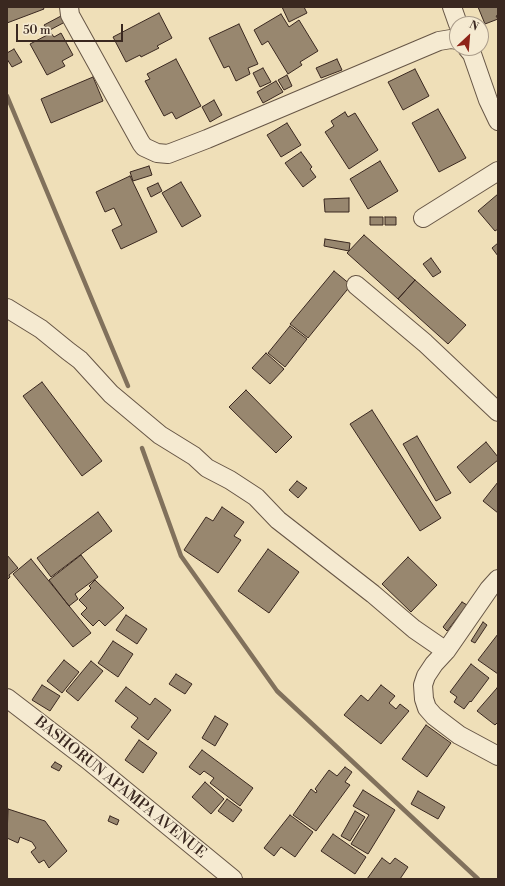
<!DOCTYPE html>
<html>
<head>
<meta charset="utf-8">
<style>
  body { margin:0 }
  #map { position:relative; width:505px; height:886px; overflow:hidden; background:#efdfb8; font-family:"Libre Bodoni",serif }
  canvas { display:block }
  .frame { position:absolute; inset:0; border:8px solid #3a2820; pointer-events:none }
  .north { position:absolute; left:449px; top:16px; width:40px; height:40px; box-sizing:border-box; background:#f5ead1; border:1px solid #aa9c8a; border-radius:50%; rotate:26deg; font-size:11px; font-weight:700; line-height:16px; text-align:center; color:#3a2820 }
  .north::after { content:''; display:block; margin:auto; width:14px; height:18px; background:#8f2418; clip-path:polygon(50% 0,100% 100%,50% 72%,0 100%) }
  .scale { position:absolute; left:16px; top:24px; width:107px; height:18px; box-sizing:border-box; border:2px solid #3a2820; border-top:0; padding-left:5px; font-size:12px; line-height:14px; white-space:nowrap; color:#3a2820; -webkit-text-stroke:3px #f5ead1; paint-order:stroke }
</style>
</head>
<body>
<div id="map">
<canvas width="505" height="886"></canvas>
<div class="frame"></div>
<div class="north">N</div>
<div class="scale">50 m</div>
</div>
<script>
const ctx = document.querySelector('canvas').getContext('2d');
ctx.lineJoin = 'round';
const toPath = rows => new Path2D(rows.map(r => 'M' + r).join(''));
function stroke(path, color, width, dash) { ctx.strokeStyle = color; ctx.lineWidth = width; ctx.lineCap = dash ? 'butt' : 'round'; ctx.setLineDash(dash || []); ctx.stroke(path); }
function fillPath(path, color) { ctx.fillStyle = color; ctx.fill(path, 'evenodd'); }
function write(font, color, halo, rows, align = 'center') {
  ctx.font = font + ' "Libre Bodoni",serif'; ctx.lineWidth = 3; ctx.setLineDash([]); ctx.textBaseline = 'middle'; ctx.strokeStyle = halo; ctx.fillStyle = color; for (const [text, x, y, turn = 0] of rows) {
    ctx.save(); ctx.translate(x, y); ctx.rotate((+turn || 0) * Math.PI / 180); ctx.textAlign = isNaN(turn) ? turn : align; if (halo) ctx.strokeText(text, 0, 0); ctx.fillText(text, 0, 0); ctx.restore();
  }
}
stroke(toPath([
  [7,96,128,386],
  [142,448,181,556,277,691,478,879]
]), '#81715c', 4.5);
const building = toPath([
  [7,7,43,7,44,9,7,23,7,7],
  [282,7,304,7,307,13,289,22,282,7],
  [478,7,498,7,498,15,496,16,498,19,485,24,478,7],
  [159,13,172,38,157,46,159,48,141,57,140,55,126,62,113,37,159,13],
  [281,14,289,27,299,20,318,51,300,62,302,65,288,74,268,41,262,45,254,30,281,14],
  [61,16,65,22,48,31,44,25,61,16],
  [239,24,258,64,248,68,250,74,236,81,229,66,224,68,209,38,239,24],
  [51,33,54,37,61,33,73,55,62,61,65,66,47,75,30,44,51,33],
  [14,49,22,62,12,67,7,59,7,53,14,49],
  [176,59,201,106,176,119,172,112,164,116,145,81,150,79,147,74,176,59],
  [337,59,342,70,321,78,316,68,337,59],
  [263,68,271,82,260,87,253,73,263,68],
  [415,69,429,96,403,110,388,82,415,69],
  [287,75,292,86,284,90,278,80,287,75],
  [93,77,103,101,51,123,41,99,93,77],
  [276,81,283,92,263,103,257,92,276,81],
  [214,100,222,115,210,122,202,107,214,100],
  [438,109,466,158,439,172,412,123,438,109],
  [345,112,348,117,355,113,378,150,349,169,325,132,334,126,331,121,345,112],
  [287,123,301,145,281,157,267,135,287,123],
  [301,152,312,167,310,169,316,177,303,187,285,163,301,152],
  [380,161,398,191,368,209,350,179,380,161],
  [149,166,152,175,133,181,130,172,149,166],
  [130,176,157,232,121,249,112,230,122,225,114,208,105,212,96,192,130,176],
  [181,182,201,216,182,227,162,193,181,182],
  [158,183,162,191,151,197,147,188,158,183],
  [498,194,498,229,495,231,478,211,498,194],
  [349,198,349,212,325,212,324,199,349,198],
  [370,217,383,217,383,225,370,225,370,217],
  [385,217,396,217,396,225,385,225,385,217],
  [364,235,415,280,398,299,347,253,364,235],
  [325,239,350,243,349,251,324,246,325,239],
  [498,243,498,256,492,248,498,243],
  [431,258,441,272,433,277,423,264,431,258],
  [334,271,351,285,308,338,290,324,334,271],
  [415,280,466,325,448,344,398,299,415,280],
  [290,326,307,339,285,367,268,353,290,326],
  [266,353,284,369,270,384,252,368,266,353],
  [42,382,102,461,82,476,23,396,42,382],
  [246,390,292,437,276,453,229,407,246,390],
  [372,410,441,518,420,531,350,424,372,410],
  [417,436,451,493,436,501,403,444,417,436],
  [486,442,498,457,498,460,470,483,457,467,486,442],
  [297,481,307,488,298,498,289,490,297,481],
  [498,482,498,513,483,501,498,482],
  [222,507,244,522,234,536,241,540,218,573,184,550,206,517,213,521,222,507],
  [98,512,112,531,51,577,37,558,98,512],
  [268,549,299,572,269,613,238,591,268,549],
  [7,555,18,568,9,575,10,577,7,580,7,555],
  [81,555,98,577,75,594,78,599,69,606,49,580,81,555],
  [408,557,437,585,411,612,382,584,408,557],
  [31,559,91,633,73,647,13,574,31,559],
  [95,580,124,608,105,626,99,620,93,626,81,614,87,608,79,600,91,588,89,586,95,580],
  [462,602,467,605,447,631,443,627,462,602],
  [126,615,147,629,137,644,116,630,126,615],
  [483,622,487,625,475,643,471,641,483,622],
  [498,634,498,674,478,660,498,634],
  [113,641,133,654,118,677,98,663,113,641],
  [64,660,79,672,62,693,47,681,64,660],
  [91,661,103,671,78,701,66,691,91,661],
  [471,664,489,678,471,702,470,701,464,709,454,702,457,697,450,692,471,664],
  [176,674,192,684,185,694,169,684,176,674],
  [42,685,60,696,50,711,32,700,42,685],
  [381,685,395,696,389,703,396,709,400,704,409,711,381,744,344,715,361,695,368,701,381,685],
  [126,687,150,705,155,698,171,710,148,740,131,727,138,718,115,701,126,687],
  [497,688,498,689,498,722,495,725,477,711,497,688],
  [215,716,228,724,215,746,202,738,215,716],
  [426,725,451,743,427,777,402,759,426,725],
  [139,740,157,753,143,773,125,760,139,740],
  [202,750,253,788,240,806,210,783,214,778,204,771,200,775,189,767,202,750],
  [55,762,62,766,59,771,51,767,55,762],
  [345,767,352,772,345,782,350,785,316,831,293,815,311,789,316,793,317,791,315,789,329,770,337,776,345,767],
  [205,782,224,799,211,814,192,797,205,782],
  [363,790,395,810,368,854,351,844,369,815,353,806,363,790],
  [418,791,445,807,438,819,411,804,418,791],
  [227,799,242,810,233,822,218,811,227,799],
  [8,809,45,821,67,851,49,868,44,860,39,863,31,852,36,848,32,842,20,837,18,843,7,838,8,809],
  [355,811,365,817,350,841,341,836,355,811],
  [290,815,313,832,295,857,281,847,274,856,264,848,290,815],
  [110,816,119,820,117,825,108,821,110,816],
  [333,834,366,857,355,874,321,851,333,834],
  [382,858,390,864,395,858,408,867,400,879,367,879,382,858]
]);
fillPath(building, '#98876f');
stroke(building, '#3a2820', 1);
const minor = toPath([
  [69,7,70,15,141,143,144,147,157,153,168,154,207,139,439,41,451,39,457,40],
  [452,7,458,24],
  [467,48,472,54,488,100,498,121],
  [423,218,498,171],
  [356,285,425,343,498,412],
  [7,308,41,329,68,351,80,360,111,394,160,435,194,456,207,468,230,480,256,497,278,520,373,594,414,629,446,651],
  [498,579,489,589,446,651,434,664,426,676,423,685,424,699,427,708,434,716,459,735,498,756],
  [7,698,88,760,233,879]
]);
stroke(minor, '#675646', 20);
stroke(minor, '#f5ead1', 18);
write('15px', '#3a2820', '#f5ead1', [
  ["BASHORUN APAMPA AVENUE",120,788,39]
]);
</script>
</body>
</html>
